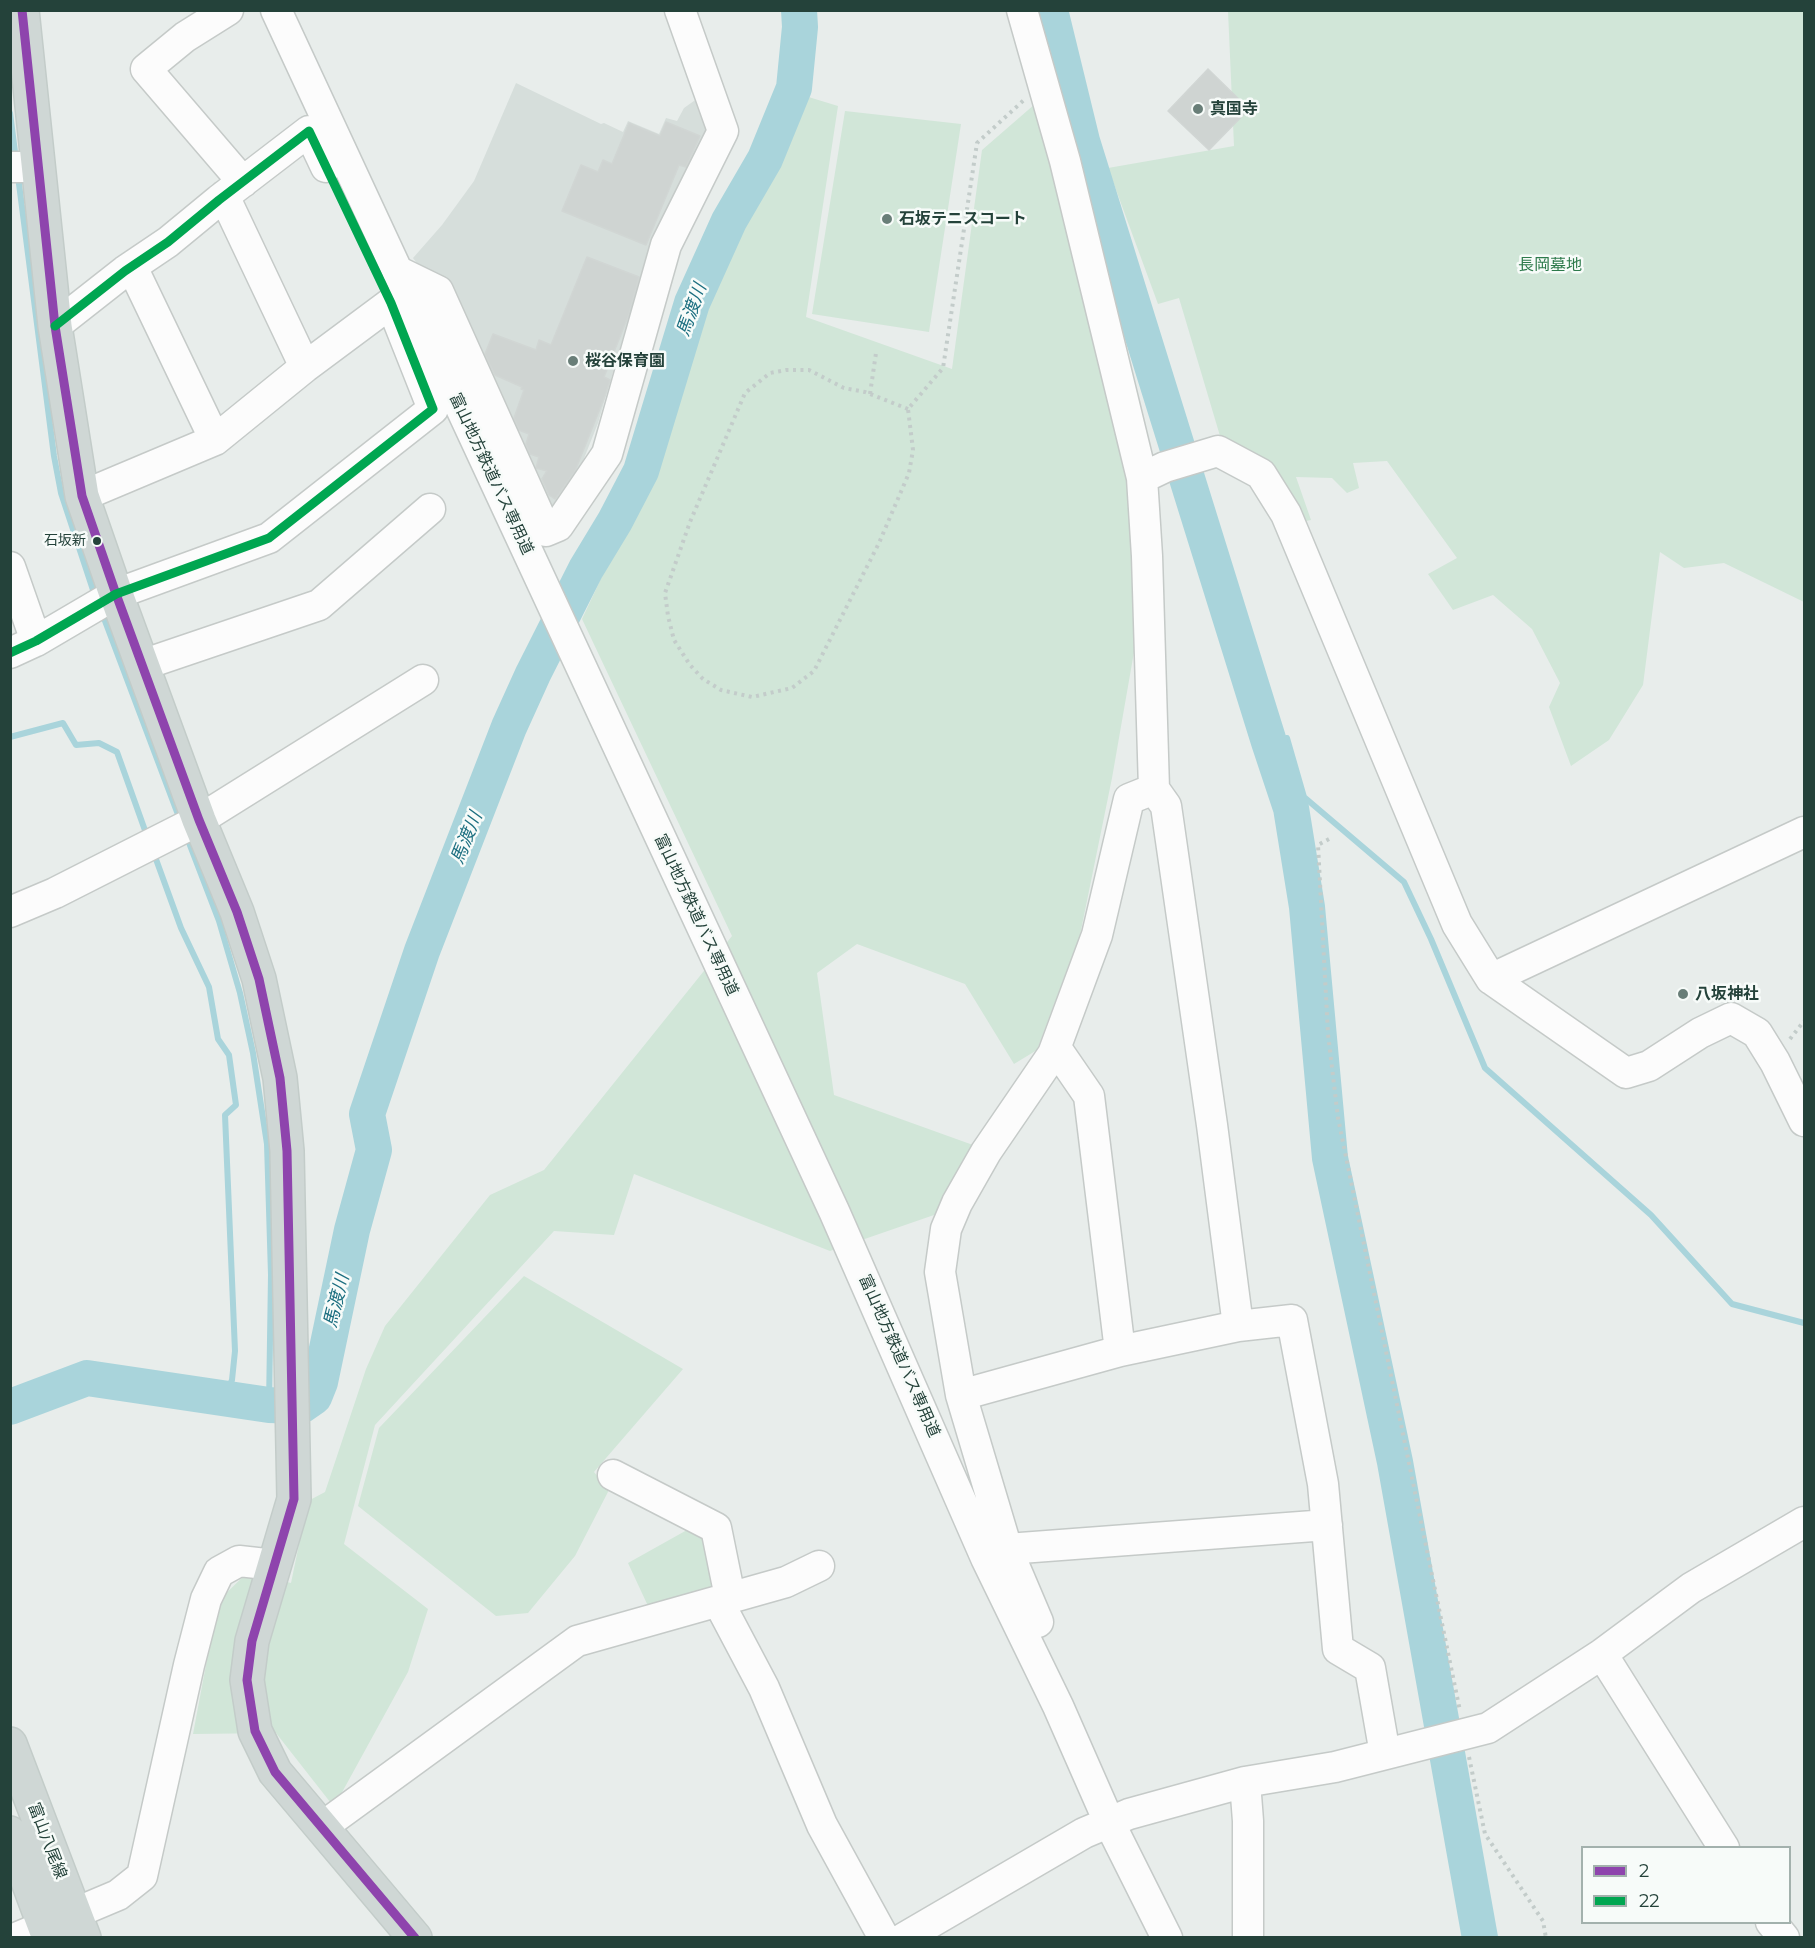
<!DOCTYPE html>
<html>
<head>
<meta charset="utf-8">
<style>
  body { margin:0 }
  #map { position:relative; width:1815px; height:1948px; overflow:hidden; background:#e8edeb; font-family:Montserrat,sans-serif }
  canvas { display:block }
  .frame { position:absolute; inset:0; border:12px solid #24423a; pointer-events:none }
  .legend { position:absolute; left:1581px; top:1846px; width:210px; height:78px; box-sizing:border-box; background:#f7fbf9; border:2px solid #a3b1ad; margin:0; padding:8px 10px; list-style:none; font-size:18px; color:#24423a }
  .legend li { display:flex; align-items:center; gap:12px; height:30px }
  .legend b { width:30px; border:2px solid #a3b1ad }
</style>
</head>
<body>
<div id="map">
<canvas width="1815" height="1948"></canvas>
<div class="frame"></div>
<ul class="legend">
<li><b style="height:8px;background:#8e44ad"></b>2</li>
<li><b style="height:8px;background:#00a651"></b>22</li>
</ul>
</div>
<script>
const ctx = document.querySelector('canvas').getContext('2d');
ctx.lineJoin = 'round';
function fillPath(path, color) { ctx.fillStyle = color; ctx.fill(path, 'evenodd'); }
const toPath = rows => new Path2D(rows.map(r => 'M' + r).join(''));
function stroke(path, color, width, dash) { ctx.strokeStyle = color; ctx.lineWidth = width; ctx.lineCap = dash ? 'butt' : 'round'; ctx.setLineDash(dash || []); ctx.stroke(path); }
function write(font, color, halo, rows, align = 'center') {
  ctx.font = font + ' Montserrat,"Noto Sans JP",sans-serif'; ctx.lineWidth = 5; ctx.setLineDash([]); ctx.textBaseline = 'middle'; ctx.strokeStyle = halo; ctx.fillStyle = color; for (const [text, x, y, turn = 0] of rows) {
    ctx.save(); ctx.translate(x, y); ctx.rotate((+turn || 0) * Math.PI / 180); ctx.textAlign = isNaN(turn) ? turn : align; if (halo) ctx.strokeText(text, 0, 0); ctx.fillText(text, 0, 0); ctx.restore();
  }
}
fillPath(toPath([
  [516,83,601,124,604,123,623,132,628,121,659,134,666,118,677,121,684,108,715,86,727,118,694,169,677,189,665,222,642,273,598,423,568,499,547,513,438,291,413,258,442,225,474,181]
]), '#d6dedb');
fillPath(toPath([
  [1228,11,1804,11,1804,602,1724,563,1684,568,1660,552,1643,685,1609,740,1571,766,1549,707,1560,683,1532,629,1493,595,1453,610,1428,574,1457,558,1387,461,1353,463,1359,488,1347,493,1332,478,1296,477,1311,520,1296,523,1242,454,1220,436,1179,298,1158,304,1108,168,1234,146],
  [802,95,838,106,806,317,952,369,982,150,1035,104,1133,475,1138,629,1112,778,1080,935,1037,1050,1014,1064,965,984,857,944,817,973,834,1095,973,1145,934,1215,830,1251,634,1174,614,1235,554,1231,375,1425,344,1544,428,1609,408,1672,334,1807,276,1733,193,1734,218,1601,248,1572,291,1583,308,1501,325,1492,366,1369,385,1326,490,1195,544,1170,732,936,582,619,653,468,695,322],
  [845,111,961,124,929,332,812,314],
  [524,1276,683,1369,594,1472,609,1490,575,1556,528,1613,496,1616,358,1506,379,1428],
  [687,1530,709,1537,723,1587,648,1606,628,1563]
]), '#d1e6d8');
stroke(toPath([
  [10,113,16,160],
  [18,176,54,456,61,493,95,596],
  [102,613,180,820],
  [10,737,63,723,76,745,99,743,117,752,147,836],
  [1269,742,1287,738,1304,797,1404,882,1431,939,1485,1068,1651,1215,1732,1304,1804,1323],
  [186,835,219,921,240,993,253,1053,267,1144,271,1275,269,1405],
  [153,851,181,928,209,987,218,1039,229,1055,236,1105,225,1115,235,1351,232,1380,224,1399]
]), '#a9d4db', 6);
stroke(toPath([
  [1050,10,1082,141,1269,742,1291,808,1307,907,1330,1158,1395,1462,1480,1938],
  [10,1407,87,1378,269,1405,301,1406,314,1397,320,1382,352,1230,374,1150,367,1114,422,951,509,727,533,674,586,569,615,521,641,471,692,303,729,221,765,159,794,88,800,27,799,10]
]), '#a9d4db', 36);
const building = toPath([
  [1208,69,1249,109,1209,150,1168,111,1208,69],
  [666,122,700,136,686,167,679,165,646,245,562,211,581,165,598,172,603,160,612,164,629,123,660,136,666,122],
  [587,257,639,277,629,314,604,377,610,380,605,396,575,471,555,499,549,495,542,479,547,471,536,468,539,457,530,454,526,444,529,434,519,430,514,418,524,390,521,389,522,387,495,375,485,354,493,334,536,350,539,340,551,345,587,257]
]);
fillPath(building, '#cfd4d2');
stroke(building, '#d1d6d4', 1.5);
const minor = toPath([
  [228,10,185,37,146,69,243,182],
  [276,10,834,1211,986,1558,1058,1706,1109,1822,1167,1938],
  [10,167,38,167],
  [224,196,305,367],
  [132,267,215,440],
  [397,271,438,291,546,531,558,526,607,454,666,245,723,131,680,10],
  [55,326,125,271,168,242,219,200,309,131,326,167],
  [1142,478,1165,467,1218,451,1261,474,1286,514,1457,924,1491,979,1626,1073,1649,1066,1700,1033,1731,1018,1757,1033,1775,1062,1804,1121],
  [82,496,215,440,305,367,391,303],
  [10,567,36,641],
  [10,653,36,641,116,594,269,538,433,409,393,308],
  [142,665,319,605,430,509],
  [10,912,55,893,199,820,423,680],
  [1491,979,1804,832],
  [1056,1048,1089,1096,1120,1351],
  [1238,1326,1292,1320,1323,1484,1338,1649,1370,1668,1385,1754],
  [961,1395,1120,1351,1238,1326,1212,1125,1166,806,1154,789,1147,556,1142,478,1065,161,1022,10],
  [613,1475,716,1528,730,1597],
  [1007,1549,1327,1525],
  [718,1601,764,1688,822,1825,884,1938],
  [1038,1622,1007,1549,961,1395,940,1272,946,1229,957,1203,986,1152,1053,1054,1097,935,1129,799,1154,789],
  [1602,1654,1724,1848],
  [1245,1782,1248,1821,1248,1938],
  [322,1827,577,1641,786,1582,819,1566],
  [1771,1922,1784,1938],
  [16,1938,118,1895,142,1876,189,1665,206,1599,219,1572,239,1561,275,1565],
  [904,1938,1084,1833,1129,1814,1245,1782,1335,1767,1488,1728,1602,1654,1691,1588,1804,1522]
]);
const major = toPath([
  [22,10,55,326,82,496,116,594,199,820,237,912,259,979,280,1078,287,1151,294,1499,252,1641,247,1680,255,1731,275,1772,415,1938],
  [10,1744,84,1938],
  [10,1833,49,1938]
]);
stroke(minor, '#c5cac8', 33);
stroke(major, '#c3ccc9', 36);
stroke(toPath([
  [870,394,876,353],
  [908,409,865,392,844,388,809,370,786,370,770,373,745,393,690,522,665,593,668,616,674,640,690,665,703,679,721,690,752,697,792,688,814,671,879,543,909,473,913,450,908,409,943,368,977,143,1024,100],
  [1329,839,1318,845,1328,1034,1338,1118,1460,1711],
  [1790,1039,1804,1021],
  [1469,1757,1485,1834,1543,1921,1546,1938]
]), '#c3ccca', 4, [3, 4.5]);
stroke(minor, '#fcfcfc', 30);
stroke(major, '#cfd7d5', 33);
stroke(toPath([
  [22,10,55,326,82,496,116,594,199,820,237,912,259,979,280,1078,287,1151,294,1499,252,1641,247,1680,255,1731,275,1772,415,1938]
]), '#8e44ad', 9);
stroke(toPath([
  [10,653,36,641,116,594,269,538,433,409,391,303,309,131,219,200,168,242,125,271,55,326]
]), '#00a651', 9);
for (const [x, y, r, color] of [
  [1198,109,6,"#697e78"],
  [887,219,6,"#697e78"],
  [573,361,6,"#697e78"],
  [97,541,5,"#24423a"],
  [1683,994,6,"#697e78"]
]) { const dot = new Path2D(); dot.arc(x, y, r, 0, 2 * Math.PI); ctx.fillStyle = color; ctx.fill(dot); stroke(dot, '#f7fbf9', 2); }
write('14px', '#24423a', '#f7fbf9', [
  ["石坂新",86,541]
], 'right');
write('bold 16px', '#24423a', '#f7fbf9', [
  ["真国寺",1210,109],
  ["石坂テニスコート",899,219],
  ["桜谷保育園",585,361],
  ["八坂神社",1695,994]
], 'left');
write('16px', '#2d7a4b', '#f7fbf9', [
  ["長岡墓地",1550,265]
]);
write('16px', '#24423a', '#f7fbf9', [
  ["富山地方鉄道バス専用道",491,474,65],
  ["富山地方鉄道バス専用道",696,915,65],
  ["富山地方鉄道バス専用道",899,1356,66],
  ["富山八尾線",47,1841,69]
]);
write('italic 18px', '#1c6f80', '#f7fbf9', [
  ["馬渡川",692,310,-70],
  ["馬渡川",467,838,-68],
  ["馬渡川",337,1301,-76]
]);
</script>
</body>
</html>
